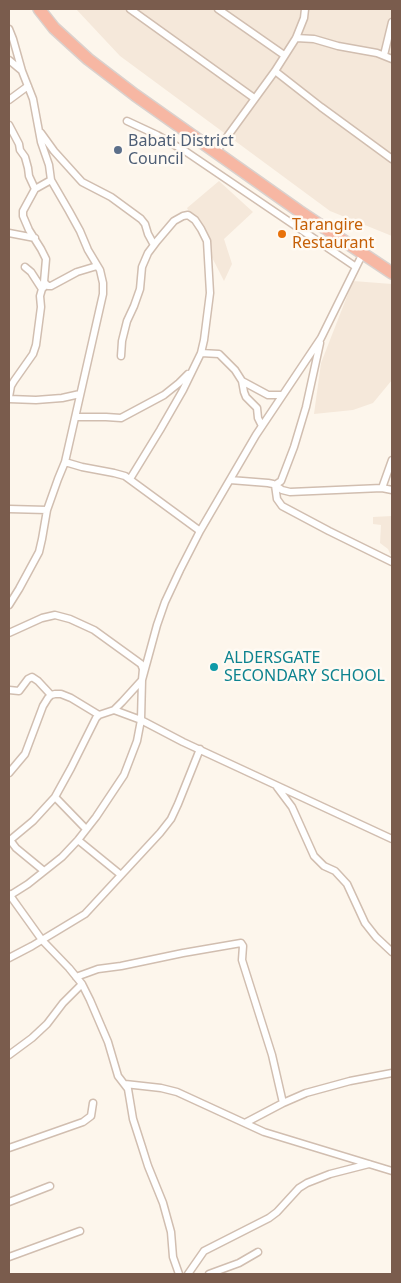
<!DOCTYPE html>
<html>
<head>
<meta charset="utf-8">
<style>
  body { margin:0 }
  #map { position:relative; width:401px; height:1283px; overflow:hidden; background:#fdf6ec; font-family:"Noto Sans",sans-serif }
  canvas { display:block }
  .frame { position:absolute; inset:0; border:10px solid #7a5c4d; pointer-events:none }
</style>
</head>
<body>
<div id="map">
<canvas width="401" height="1283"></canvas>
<div class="frame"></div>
</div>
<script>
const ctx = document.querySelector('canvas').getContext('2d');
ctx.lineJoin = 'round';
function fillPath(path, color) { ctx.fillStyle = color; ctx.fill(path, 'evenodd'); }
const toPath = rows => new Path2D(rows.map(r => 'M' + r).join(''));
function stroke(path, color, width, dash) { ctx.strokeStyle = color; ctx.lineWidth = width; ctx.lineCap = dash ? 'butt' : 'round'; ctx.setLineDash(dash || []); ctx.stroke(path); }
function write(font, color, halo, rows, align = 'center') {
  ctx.font = font + ' "Noto Sans",sans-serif'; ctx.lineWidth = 5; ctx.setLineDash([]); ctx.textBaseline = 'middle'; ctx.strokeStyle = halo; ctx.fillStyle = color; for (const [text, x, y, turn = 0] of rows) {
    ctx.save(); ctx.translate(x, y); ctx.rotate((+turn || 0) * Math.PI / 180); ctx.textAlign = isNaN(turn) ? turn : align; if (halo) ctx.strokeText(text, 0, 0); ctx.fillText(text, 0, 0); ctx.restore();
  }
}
fillPath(toPath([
  [76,9,392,9,392,236,330,211,120,56],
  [219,181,253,212,224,239,232,264,224,281,187,208],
  [353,281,392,284,392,380,373,403,353,410,314,414,321,363],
  [392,516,392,556,391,556,388,549,380,543,381,525,373,524,373,517]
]), '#f5e8da');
const street = toPath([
  [130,9,254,98],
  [218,9,284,55],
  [9,29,13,39,22,71,33,99,41,142,49,165,51,180,69,211,80,231,88,250,100,270,103,283,103,294,65,462,58,479,47,510,42,539,39,552,19,589,9,605],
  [296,38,314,39,338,46,377,53,392,59],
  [384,55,392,22],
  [9,60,21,70],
  [275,71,321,107,392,159],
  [9,100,28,86],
  [127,121,157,135,185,151,356,267],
  [9,125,19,144,20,150,25,157,28,168,29,176,35,189],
  [41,133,54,151,82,182,111,197,141,219,145,224,148,234,154,245],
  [216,152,275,71,296,38,304,18,305,9],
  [51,180,35,189,23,211,23,216,29,230,41,249,46,259,44,282,48,286,51,286,77,272,97,266],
  [9,233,35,238],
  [25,267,31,272,42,289],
  [320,343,306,407,294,447,281,481,275,485,282,490,290,492,382,488,392,490],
  [201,353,219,354,235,370,242,381,244,392,246,397,257,408,258,418,262,426],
  [121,356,122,341,127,321,134,306,140,289,142,267,148,253,157,241,174,221,183,216,188,215,195,220,201,229,207,241,210,293,204,340,201,353,183,390,160,430,130,479],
  [242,381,268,395,282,395],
  [9,397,11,386,14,381,33,354,36,345,41,307,40,296,42,289,46,285],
  [9,399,36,400,62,398,80,394],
  [76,417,106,417,121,418,164,395,179,383,188,374],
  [65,462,82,467,114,473,125,476,200,531],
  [230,480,268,483,273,484,275,485,277,499,282,506,329,531,392,562],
  [382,488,392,460],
  [9,509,47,510],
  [9,633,42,618,55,615,70,619,94,630,141,664,143,669,142,680,141,720,137,741,124,775,96,817,78,840,62,857,28,884,9,896],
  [9,690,19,691,28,679,32,677,38,681,51,695],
  [114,710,141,720,183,742,392,839],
  [9,773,25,754,43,706,48,698,51,695,55,694,61,694,71,698,99,715],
  [277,787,292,807,314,856,324,866,335,871,347,884,365,923,376,937,392,952],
  [55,797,86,829],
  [10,840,16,848,44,871],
  [78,840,121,875],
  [9,841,33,821,55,797,71,768,96,718,99,715,114,710,122,702,142,680,157,625,165,602,180,570,200,531,256,435,321,338,363,253],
  [9,894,42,940,69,968,82,984,90,1000,108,1042,118,1076,128,1089,133,1119,142,1147,148,1166,163,1203,171,1232,173,1257,179,1274],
  [9,958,32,946,85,914,160,833,171,819,178,804,200,749],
  [76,977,98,969,121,966,183,953,241,943,243,946,242,960,272,1055,283,1103],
  [9,1055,32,1038,47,1024,63,1003,82,984],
  [125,1084,161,1088,177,1092,264,1132,392,1171],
  [245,1123,283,1103,306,1093,350,1081,392,1073],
  [9,1148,83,1122,91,1116,93,1103],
  [9,1202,50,1186],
  [9,1257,80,1231],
  [188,1274,204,1251,269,1218,277,1212,299,1188,307,1183,330,1174,369,1164],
  [209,1274,239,1263,258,1252]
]);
const highway = toPath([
  [39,9,54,28,88,59,135,95,299,211,392,273]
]);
stroke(street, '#d1beb0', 9);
stroke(highway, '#dad1cd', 14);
stroke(street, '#fff', 6);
stroke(highway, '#f7b7a3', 11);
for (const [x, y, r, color] of [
  [118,150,5,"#5c6f8a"],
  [282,234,5,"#e8710a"],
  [214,667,5,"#0f9aa8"]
]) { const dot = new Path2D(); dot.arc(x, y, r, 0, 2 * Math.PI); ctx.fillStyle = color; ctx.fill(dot); stroke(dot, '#fffaf3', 2); }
write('16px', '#4e5e75', '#fffaf3', [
  ["Babati District",128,141],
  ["Council",128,159]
], 'left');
write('16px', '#c56008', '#fffaf3', [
  ["Tarangire",292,225],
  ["Restaurant",292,243]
], 'left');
write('16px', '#0d838f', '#fffaf3', [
  ["ALDERSGATE",224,658],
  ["SECONDARY SCHOOL",224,676]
], 'left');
</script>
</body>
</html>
